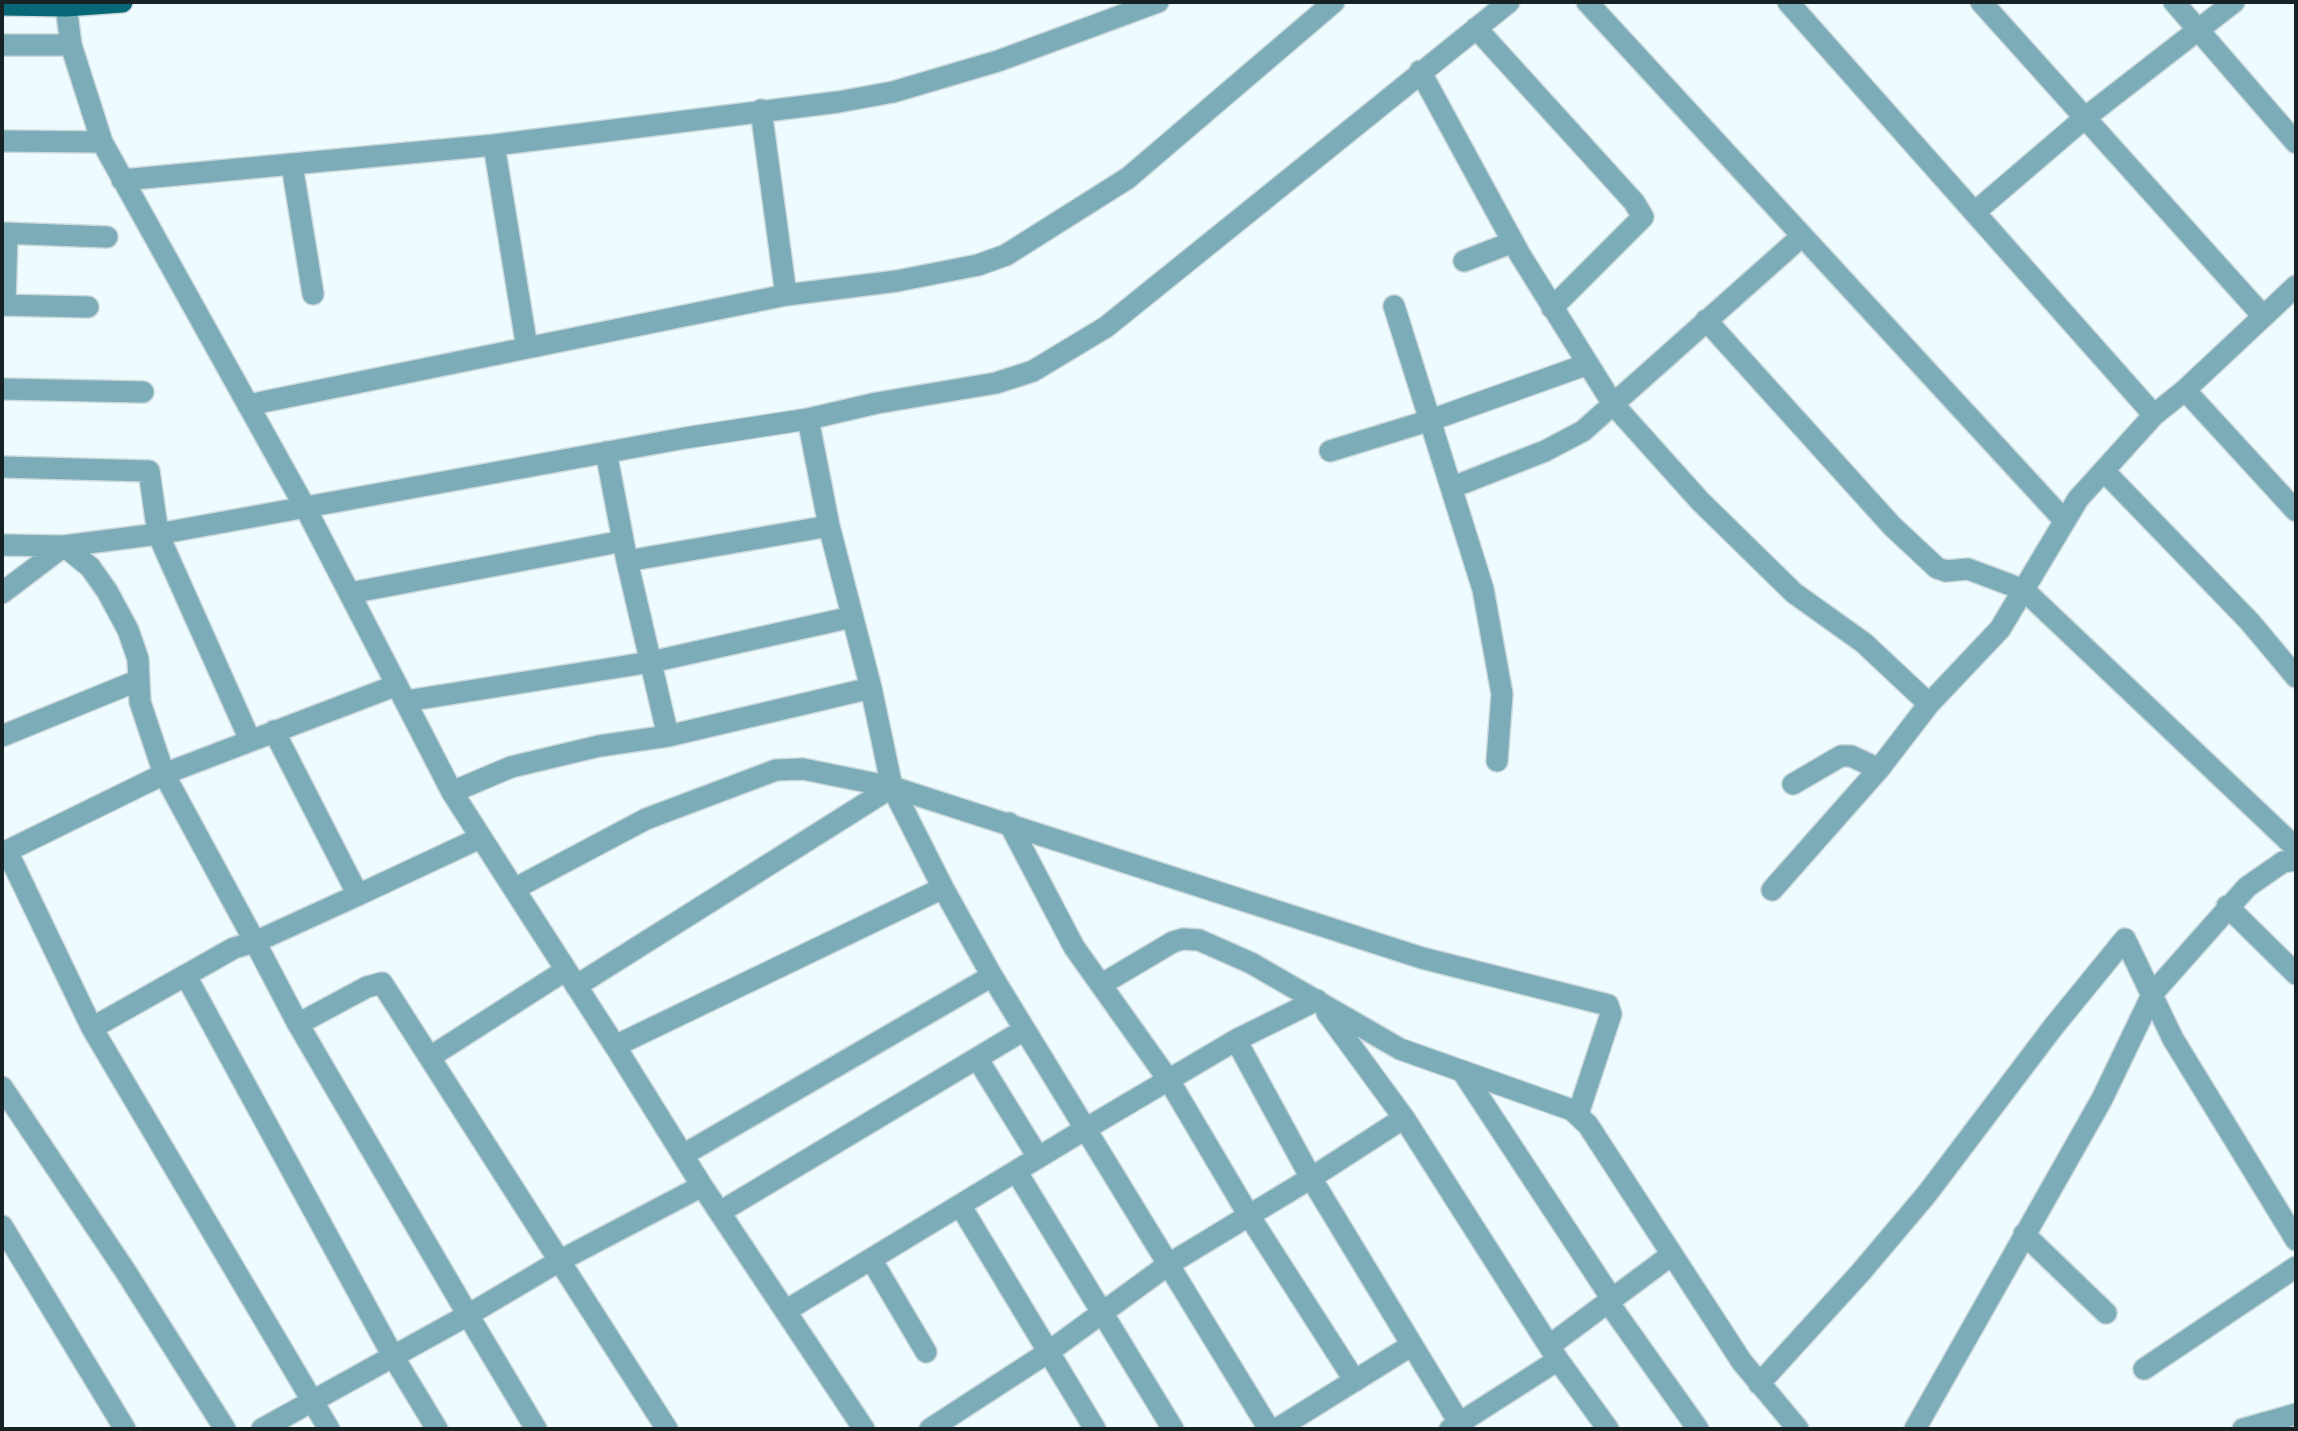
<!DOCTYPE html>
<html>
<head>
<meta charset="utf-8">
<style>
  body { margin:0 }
  #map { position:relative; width:2298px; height:1431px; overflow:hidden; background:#effcff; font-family:Karla,sans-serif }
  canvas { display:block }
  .frame { position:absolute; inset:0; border:4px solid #162224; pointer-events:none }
</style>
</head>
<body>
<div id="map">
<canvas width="2298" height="1431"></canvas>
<div class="frame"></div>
</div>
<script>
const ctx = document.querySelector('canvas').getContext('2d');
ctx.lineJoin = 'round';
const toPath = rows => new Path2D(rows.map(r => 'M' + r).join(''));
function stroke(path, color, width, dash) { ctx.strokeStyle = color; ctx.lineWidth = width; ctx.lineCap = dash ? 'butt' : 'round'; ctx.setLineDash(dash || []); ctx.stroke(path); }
const minor = toPath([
  [1587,2,2064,520],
  [1788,2,2154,415],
  [1981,2,2263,316],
  [2174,2,2296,143],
  [66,6,71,45,102,142,306,509,452,792,514,889,646,819,776,770,803,769,892,787,1422,958,1608,1005,1611,1014,1578,1114],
  [1476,28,1634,202,1643,217,1552,308],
  [2,45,71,45],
  [1420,71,1519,253,1613,404,1700,501,1794,593,1864,643,1929,704,2000,629,2078,499,2154,415,2185,390,2296,286],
  [761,110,786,295],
  [2,141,102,142],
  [494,145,527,348],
  [292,165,313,294],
  [122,180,494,145,838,102,893,92,998,61,1158,2],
  [1975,212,2086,117,2234,2],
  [2,233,107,237],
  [1464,261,1513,242],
  [2,305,88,307],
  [5,305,7,234],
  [1394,306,1483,589,1502,694,1497,761],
  [1706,320,1892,526,1937,568,1946,571,1968,569,2024,590,2296,848],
  [2,389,143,392],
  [2185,390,2296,511],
  [248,405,786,295,897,281,978,265,1006,255,1128,178,1334,2],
  [808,419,829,526,871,688,892,787,943,888,992,976,1269,1429],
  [1330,451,1431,420,1588,364],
  [606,452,627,561,668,736],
  [2,467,149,471,158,534,250,740],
  [2104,471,2250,622,2296,677],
  [1453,487,1545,451,1583,431,1801,237],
  [2,545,64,546,90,567,107,591,128,630,138,659,140,702,164,774,255,942,234,948,92,1028],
  [627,561,829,526],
  [2,593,64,546,158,534,685,438,808,419,877,403,996,383,1033,371,1106,327,1509,2],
  [350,593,623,541],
  [406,701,651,662,852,617],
  [274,731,358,895,255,942,298,1024,468,1315,561,1260,702,1186,615,1046],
  [2,736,139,680],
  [1793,784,1841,756,1851,756,1879,769],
  [452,792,511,767,599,746,668,736,871,688],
  [1009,823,1074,947,1170,1082,1248,1214,1355,1381],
  [514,889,615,1046,943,888],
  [1772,890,1879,769,1929,704],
  [358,895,480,838],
  [2227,906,2296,974],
  [186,976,394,1358,437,1429],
  [1102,984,1173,942,1183,939,1199,940,1251,963,1400,1049,1572,1110,1588,1125,1742,1362,1798,1429],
  [576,986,892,787],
  [1327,1013,1404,1118,1558,1360,1608,1429],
  [298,1024,367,987,382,983,667,1429],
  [1236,1040,1311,1178,1463,1429],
  [430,1057,566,970],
  [977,1058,1038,1157],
  [1462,1071,1612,1299],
  [2,1087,126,1272,225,1429],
  [683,1155,992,976],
  [1016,1171,1173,1429],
  [702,1186,864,1429],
  [960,1205,1095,1429],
  [720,1212,1024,1030],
  [2,1226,125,1429],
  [2024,1234,2106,1313],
  [871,1259,926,1352],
  [1608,1302,1698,1429],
  [787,1310,1087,1128,1236,1040,1317,1000],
  [1549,1346,1670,1256],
  [2144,1369,2296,1267],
  [1759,1384,1861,1272,1926,1195,2054,1026,2125,939,2173,1039,2296,1240],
  [262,1429,468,1315,536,1429],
  [329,1429,92,1028,7,851,164,774,397,685],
  [930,1429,1047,1353,1169,1264,1311,1178,1404,1118],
  [1277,1429,1412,1345],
  [1450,1429,1558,1360],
  [1915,1429,2102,1099,2153,993,2247,887,2283,862,2296,860],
  [2243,1429,2296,1414]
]);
const major = toPath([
  [2,5,66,6,122,2]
]);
stroke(minor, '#ccd9dc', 24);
stroke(major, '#ccd9dc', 24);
stroke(minor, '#7bacb7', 21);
stroke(major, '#066877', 21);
</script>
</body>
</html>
